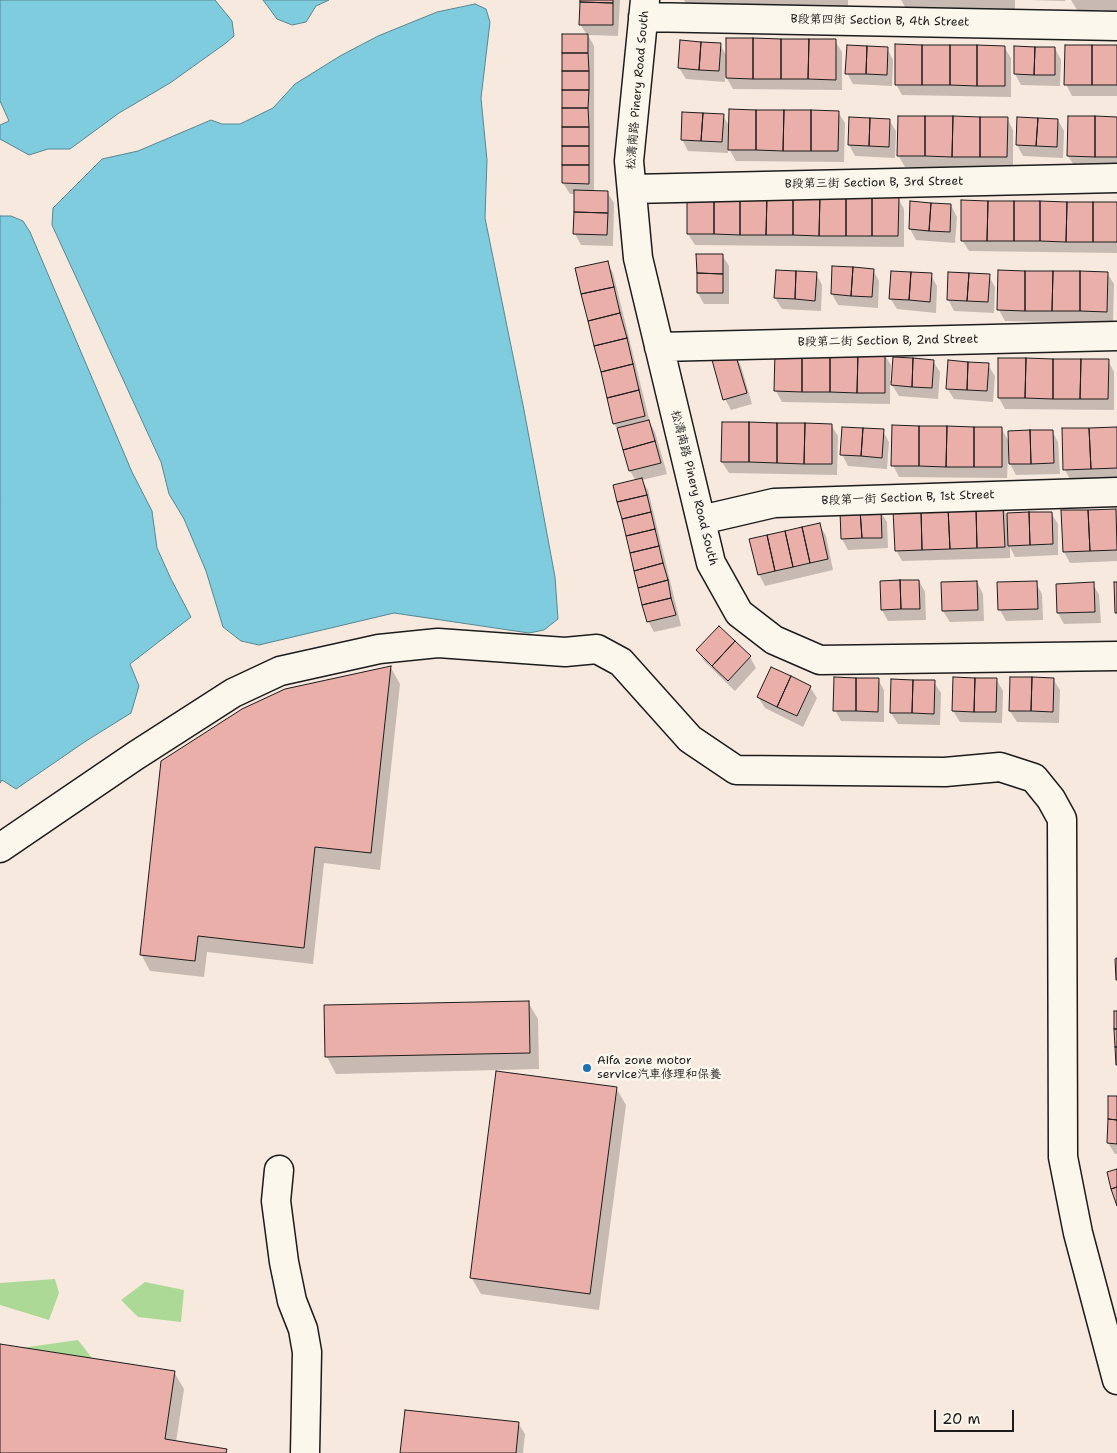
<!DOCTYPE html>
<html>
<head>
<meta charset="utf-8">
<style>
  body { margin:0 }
  #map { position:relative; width:1117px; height:1453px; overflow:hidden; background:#f8e9df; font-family:"Shantell Sans",sans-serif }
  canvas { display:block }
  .scale { position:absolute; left:934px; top:1410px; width:80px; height:22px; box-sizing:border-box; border:2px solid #1c1c1c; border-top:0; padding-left:6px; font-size:15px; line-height:18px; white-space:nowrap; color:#1c1c1c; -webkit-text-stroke:4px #fbf7ec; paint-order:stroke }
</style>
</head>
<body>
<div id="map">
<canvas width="1117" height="1453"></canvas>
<div class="scale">20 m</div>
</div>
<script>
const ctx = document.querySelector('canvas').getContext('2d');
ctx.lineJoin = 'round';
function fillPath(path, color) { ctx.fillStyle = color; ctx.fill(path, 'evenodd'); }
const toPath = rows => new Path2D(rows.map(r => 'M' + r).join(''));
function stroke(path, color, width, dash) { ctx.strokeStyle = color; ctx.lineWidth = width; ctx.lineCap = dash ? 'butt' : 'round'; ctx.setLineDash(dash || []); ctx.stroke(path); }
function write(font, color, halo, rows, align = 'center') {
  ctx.font = font + ' "Shantell Sans","LXGW WenKai TC",sans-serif'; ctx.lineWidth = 5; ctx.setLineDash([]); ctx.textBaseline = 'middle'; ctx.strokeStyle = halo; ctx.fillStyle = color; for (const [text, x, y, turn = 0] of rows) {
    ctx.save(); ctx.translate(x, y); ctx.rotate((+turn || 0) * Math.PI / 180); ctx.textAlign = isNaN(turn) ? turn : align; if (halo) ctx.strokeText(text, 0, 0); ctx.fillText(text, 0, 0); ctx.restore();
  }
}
fillPath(toPath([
  [55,1279,59,1293,49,1320,0,1305,0,1283],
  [145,1282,184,1290,181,1322,138,1317,121,1300],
  [78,1340,99,1367,21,1348]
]), '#add996');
const water = toPath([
  [0,0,215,0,232,21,234,36,226,43,170,83,119,113,70,149,48,149,29,155,0,139,0,125,9,121,0,101,0,0],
  [263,0,329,0,316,6,306,22,292,25,277,19,263,0],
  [475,4,486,9,490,22,481,98,487,160,485,218,524,410,555,577,558,619,544,630,529,633,394,613,259,645,241,641,223,627,206,571,184,519,169,494,161,462,52,225,53,208,102,159,138,151,211,120,222,124,240,124,273,108,295,84,340,56,378,36,437,12,475,4],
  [0,216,11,216,23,221,30,232,132,472,152,511,157,548,171,579,191,617,130,664,139,686,131,713,86,741,16,789,2,780,0,783,0,216]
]);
fillPath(water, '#7fccde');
stroke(water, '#578690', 1);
fillPath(toPath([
  [581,0,620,0,618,36,588,35,594,46,594,191,607,192,614,203,613,246,581,245,575,234,575,194,570,194,563,183,587,35,580,24],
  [684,0,848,0,848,7,687,6],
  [901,0,1015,0,1015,11,907,10],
  [1028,0,1065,0,1065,1],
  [1071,0,1117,0,1117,11,1077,10],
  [835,41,842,52,842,90,733,89,725,75,725,82,686,79,679,68,720,44,727,57],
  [1004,47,1011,58,1011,97,902,95,896,84],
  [1117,47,1117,96,1072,96,1066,84],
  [887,48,893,60,892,86,853,84,847,73],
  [1055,48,1061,60,1060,86,1021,85,1015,74],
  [838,112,845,123,844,162,736,161,728,147,728,153,688,151,682,139,723,116,730,127],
  [1007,118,1013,130,1013,168,905,167,898,155],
  [1117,118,1117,168,1075,167,1068,156],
  [889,120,896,131,895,158,855,156,849,145],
  [1058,120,1064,131,1063,158,1023,156,1017,145],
  [898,198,904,209,904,247,695,245,688,234],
  [1117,204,1117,253,969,251,962,240],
  [951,205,957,217,955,243,916,240,910,229],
  [698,255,722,255,729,266,729,304,704,304,698,293],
  [607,262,613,273,650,423,655,432,667,474,642,480,648,490,681,626,654,632,648,621,636,481,630,471,620,433,614,424],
  [833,267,873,270,879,281,878,308,838,305,832,294],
  [999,272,1107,273,1114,284,1113,323,1005,321,999,310],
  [816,273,822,285,821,311,782,309,775,298],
  [931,275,937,286,936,313,897,309,890,298],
  [989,276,995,287,994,313,954,311,948,299],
  [776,353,884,354,891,365,890,381,933,361,940,372,938,399,899,396,890,382,890,404,782,402,776,391],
  [735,355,741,366,752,404,731,410,725,399],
  [1108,360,1114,372,1114,410,1005,409,999,398],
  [988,365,995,376,993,402,954,399,947,388],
  [831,425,838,436,837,475,729,473,722,462],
  [1001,428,1009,442,1052,431,1058,442,1060,474,1016,475,1010,464,1010,456,1008,456,1007,478,899,477,893,465],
  [1117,428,1117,479,1071,481,1065,470],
  [883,431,889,442,887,469,848,466,842,454],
  [1003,508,1006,514,1051,513,1058,524,1058,555,1015,557,1010,547,1010,558,902,561,896,550],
  [1117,510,1117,561,1070,563,1064,552,1062,511],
  [880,511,887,522,888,548,848,550,842,539],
  [819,524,826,536,833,570,765,586,759,574],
  [919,581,925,592,926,620,888,621,882,610],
  [977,582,983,594,984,621,950,622,943,611],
  [1036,583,1042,594,1043,620,1006,621,1000,610],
  [1093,584,1099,595,1101,623,1064,624,1058,613],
  [719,627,750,657,756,668,735,691,704,661,697,650],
  [391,668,400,684,380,870,324,863,313,964,207,952,204,977,150,971,141,954,286,690],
  [878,679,884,690,884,722,841,721,835,710],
  [996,679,1003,691,1002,723,960,722,953,711],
  [1053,679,1060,690,1059,723,1017,722,1010,711],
  [934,682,941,693,940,725,898,724,891,713],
  [810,687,817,698,803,727,765,708,758,697],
  [528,1002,538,1019,539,1069,336,1074,327,1057],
  [616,1088,626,1105,599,1310,481,1294,471,1277],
  [1117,1097,1117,1154,1115,1154,1108,1143],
  [0,1346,174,1372,184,1389,176,1442,226,1450,228,1453,0,1453],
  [518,1423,525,1434,523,1453,401,1453]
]), '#0003');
const building = toPath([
  [580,0,613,0,613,3,580,2,580,0],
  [580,2,613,3,613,25,579,25,580,2],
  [562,34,588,34,588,53,562,53,562,34],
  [726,38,753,38,753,79,726,78,726,38],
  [753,38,781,39,781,79,753,79,753,38],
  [781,39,809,39,808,79,781,79,781,39],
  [809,39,836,39,836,80,808,79,809,39],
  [680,40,701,42,699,70,678,68,680,40],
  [701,42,721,43,719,71,699,70,701,42],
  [895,44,922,45,922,85,895,85,895,44],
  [847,45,867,46,866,74,845,74,847,45],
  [922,45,950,45,950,85,922,85,922,45],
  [950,45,977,45,977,86,950,85,950,45],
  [977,45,1005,46,1005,86,977,86,977,45],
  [1065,45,1092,45,1092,85,1064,85,1065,45],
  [1092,45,1117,45,1117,85,1092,85,1092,45],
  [867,46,888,47,887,75,866,74,867,46],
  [1014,46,1035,47,1034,75,1014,74,1014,46],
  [1035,47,1055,47,1055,75,1034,75,1035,47],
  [562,53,588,53,589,71,562,71,562,53],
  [562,71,589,71,589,90,562,90,562,71],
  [562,90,589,90,588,108,562,108,562,90],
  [562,108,588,108,589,127,562,127,562,108],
  [729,109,756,110,756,150,728,150,729,109],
  [756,110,784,110,783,151,756,150,756,110],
  [784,110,811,110,811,151,783,151,784,110],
  [811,110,839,111,838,151,811,151,811,110],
  [682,112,703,113,701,141,681,140,682,112],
  [703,113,724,114,722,142,701,141,703,113],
  [898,116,925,116,925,156,897,156,898,116],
  [925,116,953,116,952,157,925,156,925,116],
  [953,116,980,117,980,157,952,157,953,116],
  [1068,116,1095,116,1095,157,1067,156,1068,116],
  [1095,116,1117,117,1117,157,1095,157,1095,116],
  [849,117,870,118,869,146,848,145,849,117],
  [980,117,1008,117,1007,157,980,157,980,117],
  [1017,117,1038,118,1036,146,1016,145,1017,117],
  [870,118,890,119,889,147,869,146,870,118],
  [1038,118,1058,119,1057,147,1036,146,1038,118],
  [562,127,589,127,589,146,562,146,562,127],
  [562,146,589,146,589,165,562,165,562,146],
  [562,165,589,165,589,184,562,183,562,165],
  [574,190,608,191,608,213,574,212,574,190],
  [687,194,714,194,714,234,687,234,687,194],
  [714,194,740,194,740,235,714,234,714,194],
  [740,194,767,195,766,235,740,235,740,194],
  [767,195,793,195,793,235,766,235,767,195],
  [793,195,820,195,819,236,793,235,793,195],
  [820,195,846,196,846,236,819,236,820,195],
  [846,196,872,196,872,236,846,236,846,196],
  [872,196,899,197,898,236,872,236,872,196],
  [961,200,988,201,987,241,961,241,961,200],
  [910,201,931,203,929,231,909,229,910,201],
  [988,201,1014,201,1014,241,987,241,988,201],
  [1014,201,1040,201,1040,241,1014,241,1014,201],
  [1040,201,1067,202,1066,242,1040,241,1040,201],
  [1067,202,1093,202,1093,242,1066,242,1067,202],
  [1093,202,1117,202,1117,242,1093,242,1093,202],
  [931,203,951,204,950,232,929,231,931,203],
  [574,212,608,213,607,235,573,234,574,212],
  [696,254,723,254,723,274,697,273,696,254],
  [608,261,614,287,581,294,575,268,608,261],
  [832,266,853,267,851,296,831,294,832,266],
  [853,267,874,269,872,297,851,296,853,267],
  [776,270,796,271,795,299,774,298,776,270],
  [998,270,1025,271,1025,311,997,310,998,270],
  [796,271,817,272,815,301,795,299,796,271],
  [891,271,911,272,909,300,889,299,891,271],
  [1025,271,1053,271,1052,311,1025,311,1025,271],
  [1053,271,1080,271,1080,311,1052,311,1053,271],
  [1080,271,1108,272,1107,312,1080,311,1080,271],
  [911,272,932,273,930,302,909,300,911,272],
  [948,272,969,273,967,301,947,300,948,272],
  [697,273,723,274,723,293,697,293,697,273],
  [969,273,990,274,988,302,967,301,969,273],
  [614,287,620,313,588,321,581,294,614,287],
  [620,313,627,338,594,346,588,321,620,313],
  [627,338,633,364,601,372,594,346,627,338],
  [775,352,802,352,802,392,774,391,775,352],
  [802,352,830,352,830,392,802,392,802,352],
  [830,352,858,352,857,393,830,392,830,352],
  [858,352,885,353,885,393,857,393,858,352],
  [735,353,747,393,723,400,712,360,735,353],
  [893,357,913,358,912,387,891,385,893,357],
  [913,358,934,360,932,388,912,387,913,358],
  [998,358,1026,358,1025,398,998,398,998,358],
  [1026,358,1053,359,1053,399,1025,398,1026,358],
  [1053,359,1081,359,1080,399,1053,399,1053,359],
  [1081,359,1109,359,1108,399,1080,399,1081,359],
  [948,360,968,362,967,390,946,389,948,360],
  [968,362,989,363,987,391,967,390,968,362],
  [633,364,639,390,607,398,601,372,633,364],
  [639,390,645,416,613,424,607,398,639,390],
  [649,420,655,441,623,450,617,428,649,420],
  [722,422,749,422,749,462,721,462,722,422],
  [749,422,777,423,777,463,749,462,749,422],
  [777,423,805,423,804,464,777,463,777,423],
  [805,423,832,424,832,464,804,464,805,423],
  [892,425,919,426,919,466,891,466,892,425],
  [919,426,947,426,946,467,919,466,919,426],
  [947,426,974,427,974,467,946,467,947,426],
  [842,427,863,428,861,456,840,455,842,427],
  [974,427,1002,427,1002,467,974,467,974,427],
  [1117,427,1117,468,1091,469,1089,428,1117,427],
  [863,428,884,429,882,458,861,456,863,428],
  [1062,428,1089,428,1091,469,1063,470,1062,428],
  [1030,430,1031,464,1009,464,1008,431,1030,430],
  [1030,430,1053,430,1054,463,1031,464,1030,430],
  [655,441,661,463,629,471,623,450,655,441],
  [642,478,647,495,617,502,613,485,642,478],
  [647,495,651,512,622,519,617,502,647,495],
  [1003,507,1005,547,977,548,976,508,1003,507],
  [948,508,950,549,922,550,921,509,948,508],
  [948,508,976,508,977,548,950,549,948,508],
  [881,509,882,538,862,538,860,510,881,509],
  [921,509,922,550,895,551,893,510,921,509],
  [1116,509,1117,550,1090,551,1088,510,1116,509],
  [860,510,862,538,841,539,840,511,860,510],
  [1061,510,1088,510,1090,551,1063,552,1061,510],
  [651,512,655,529,626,536,622,519,651,512],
  [1029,512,1030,545,1008,546,1007,513,1029,512],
  [1029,512,1052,512,1053,544,1030,545,1029,512],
  [820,523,828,559,810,563,802,527,820,523],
  [802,527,810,563,793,567,785,531,802,527],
  [655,529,659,546,630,553,626,536,655,529],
  [785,531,793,567,775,571,767,535,785,531],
  [767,535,775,571,758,575,749,539,767,535],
  [659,546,663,563,634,571,630,553,659,546],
  [663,563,668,580,638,588,634,571,663,563],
  [668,580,671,598,642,605,638,588,668,580],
  [900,580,919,580,920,609,901,609,900,580],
  [900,580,901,609,881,610,880,581,900,580],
  [977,581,978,610,942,611,941,582,977,581],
  [1037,581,1038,609,998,610,997,582,1037,581],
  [1094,582,1095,612,1057,613,1056,584,1094,582],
  [1114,582,1117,582,1117,613,1115,613,1114,582],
  [671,598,676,615,647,622,642,605,671,598],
  [719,626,735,641,712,666,696,650,719,626],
  [735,641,751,656,728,681,712,666,735,641],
  [391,666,371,853,315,847,304,948,198,936,195,961,140,955,161,761,242,709,285,689,391,666],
  [771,667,791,676,777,707,757,697,771,667],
  [791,676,811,686,797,716,777,707,791,676],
  [834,677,856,678,856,711,833,711,834,677],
  [953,677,975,678,974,712,952,711,953,677],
  [1010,677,1032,677,1031,711,1009,711,1010,677],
  [1032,677,1054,678,1053,712,1031,711,1032,677],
  [856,678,879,678,878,712,856,711,856,678],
  [975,678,997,678,996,712,974,712,975,678],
  [891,679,913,680,912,713,890,713,891,679],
  [913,680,935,680,934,714,912,713,913,680],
  [1117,958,1117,980,1116,980,1115,959,1117,958],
  [529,1001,530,1053,325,1057,324,1005,529,1001],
  [1114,1011,1117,1011,1117,1029,1114,1029,1114,1011],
  [1114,1029,1117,1029,1117,1047,1115,1047,1114,1029],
  [1115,1047,1117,1047,1117,1065,1116,1065,1115,1047],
  [496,1071,617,1087,590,1294,470,1278,496,1071],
  [1108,1096,1117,1096,1117,1120,1108,1119,1108,1096],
  [1108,1119,1117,1120,1117,1144,1107,1143,1108,1119],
  [1117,1169,1117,1187,1111,1189,1107,1172,1117,1169],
  [1117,1187,1117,1206,1111,1189,1117,1187],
  [0,1344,175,1371,165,1439,227,1449,226,1453,0,1453,0,1344],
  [405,1410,519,1422,516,1453,400,1453,405,1410]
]);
fillPath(building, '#eaafa9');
stroke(building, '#1c1c1c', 1);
const street = toPath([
  [645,0,629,161,638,258,711,563,739,613,774,640,820,660,1117,656],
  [643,17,1117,26],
  [632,189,1117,178],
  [659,347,1117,336],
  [701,520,774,503,1117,492],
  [0,848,135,756,233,693,280,671,379,649,438,643,565,652,597,649,621,662,690,739,736,770,945,772,1000,767,1034,778,1051,799,1062,819,1063,1157,1078,1233,1117,1380],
  [279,1170,276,1201,284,1262,292,1301,303,1329,307,1352,305,1453]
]);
stroke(street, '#1c1c1c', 31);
stroke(street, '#fbf7ec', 28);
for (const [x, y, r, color] of [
  [587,1068,5,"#1f6fb2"]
]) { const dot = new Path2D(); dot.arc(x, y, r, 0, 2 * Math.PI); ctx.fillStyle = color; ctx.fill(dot); stroke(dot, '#fbf7ec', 2); }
write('12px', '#1c1c1c', '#fbf7ec', [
  ["B段第四街 Section B, 4th Street",880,21,1],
  ["松濤南路 Pinery Road South",638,90,-85],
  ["B段第三街 Section B, 3rd Street",874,183,-1],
  ["B段第二街 Section B, 2nd Street",888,341,-1],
  ["松濤南路 Pinery Road South",694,488,76],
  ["B段第一街 Section B, 1st Street",908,498,-2]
]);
write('12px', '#1c1c1c', '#fbf7ec', [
  ["Aifa zone motor",597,1061],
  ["service汽車修理和保養",597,1075]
], 'left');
</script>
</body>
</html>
